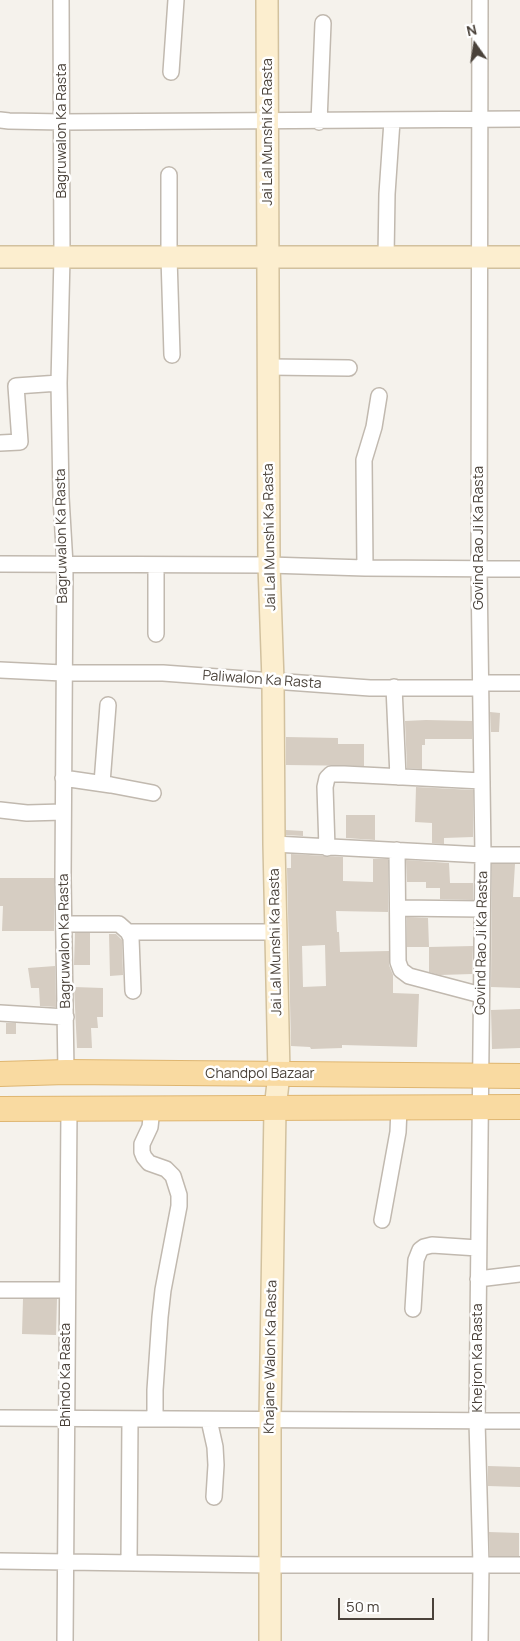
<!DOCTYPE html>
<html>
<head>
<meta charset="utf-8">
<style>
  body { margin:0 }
  #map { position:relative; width:520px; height:1641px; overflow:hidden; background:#f5f2ec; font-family:Manrope,sans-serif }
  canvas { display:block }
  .north { position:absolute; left:450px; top:20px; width:50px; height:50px; -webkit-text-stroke:4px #fff; paint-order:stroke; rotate:347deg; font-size:14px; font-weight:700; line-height:20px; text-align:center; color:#4a423a }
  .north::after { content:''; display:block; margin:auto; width:18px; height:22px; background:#4a423a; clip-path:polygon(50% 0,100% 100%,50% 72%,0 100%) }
  .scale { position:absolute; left:338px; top:1598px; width:96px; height:22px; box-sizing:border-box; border:2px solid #4a423a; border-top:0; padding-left:6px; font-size:15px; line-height:18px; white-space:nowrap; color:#4a423a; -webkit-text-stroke:4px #fff; paint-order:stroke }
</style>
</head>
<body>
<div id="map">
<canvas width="520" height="1641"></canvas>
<div class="north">N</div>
<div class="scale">50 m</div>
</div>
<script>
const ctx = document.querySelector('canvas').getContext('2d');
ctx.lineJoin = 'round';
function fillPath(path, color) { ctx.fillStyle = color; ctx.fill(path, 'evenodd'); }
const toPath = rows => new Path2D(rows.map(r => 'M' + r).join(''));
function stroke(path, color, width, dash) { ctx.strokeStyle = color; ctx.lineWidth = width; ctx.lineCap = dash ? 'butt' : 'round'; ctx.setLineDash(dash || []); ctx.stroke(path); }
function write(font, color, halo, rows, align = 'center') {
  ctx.font = font + ' Manrope,sans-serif'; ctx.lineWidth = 5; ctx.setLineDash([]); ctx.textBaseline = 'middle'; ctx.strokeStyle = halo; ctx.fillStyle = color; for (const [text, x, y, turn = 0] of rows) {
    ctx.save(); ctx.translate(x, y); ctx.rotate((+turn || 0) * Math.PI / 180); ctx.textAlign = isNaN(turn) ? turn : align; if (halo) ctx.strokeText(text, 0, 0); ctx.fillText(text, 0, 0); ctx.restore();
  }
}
fillPath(toPath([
  [490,712,500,713,499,732,491,732],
  [426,720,472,721,472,739,425,739,425,745,422,745,422,769,407,768,405,721],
  [286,737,338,738,338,744,364,744,364,766,286,765],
  [416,787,473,790,473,837,444,838,444,844,432,843,432,823,415,822],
  [346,815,375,815,375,840,346,838],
  [286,830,303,831,303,836,286,835],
  [291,854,343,857,343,881,373,882,373,859,388,859,388,912,336,911,337,932,339,932,340,952,389,951,389,965,393,975,393,993,419,994,417,1047,342,1045,342,1048,311,1049,310,1047,291,1046,287,868,291,868],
  [325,945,326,986,303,987,302,946],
  [406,860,449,863,450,883,473,883,473,900,440,899,440,888,426,888,426,882,407,882],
  [492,864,515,864,513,897,520,897,520,988,491,987],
  [0,878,54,878,54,931,2,931,3,906,0,906],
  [407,917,428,918,429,947,407,947],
  [75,933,90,933,90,965,74,965],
  [109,934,116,934,122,940,123,975,110,976],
  [473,946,472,974,440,975,429,972,429,947],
  [55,966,56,1007,40,1006,39,988,31,988,28,968],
  [74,987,103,988,103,1017,97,1017,98,1028,91,1028,92,1048,77,1048],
  [520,1009,520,1048,492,1049,491,1010],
  [6,1023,16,1023,16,1034,6,1034],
  [23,1299,57,1299,56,1335,22,1334],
  [488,1466,520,1467,520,1487,488,1486],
  [489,1532,519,1533,519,1556,490,1556]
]), '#d6cdc2');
const street = toPath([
  [61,0,62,257,59,383,61,497,65,565,63,878,66,1072],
  [171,72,176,0],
  [0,120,9,121,63,122,520,119],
  [319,122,323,23],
  [169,175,169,257,172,355],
  [386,257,387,194,392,121],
  [269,367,349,368],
  [0,443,20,442,16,386,59,383],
  [0,564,269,565,365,568,520,569],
  [365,568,364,460,374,427,379,396],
  [156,634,156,565],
  [0,670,63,673,163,673,370,688,480,688,483,683,520,683],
  [394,687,398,777],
  [63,778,111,785,153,793],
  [102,783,108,705],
  [0,810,27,813,63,812],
  [274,844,483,855,520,855],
  [327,848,325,787,327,778,331,774,344,774,482,781],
  [397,850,398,962,401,970,409,976,481,995],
  [398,908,482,909],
  [64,924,119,924,128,932,131,938,133,991],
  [128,932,276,932],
  [0,1013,66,1017],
  [152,1109,150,1127,142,1144,142,1152,144,1157,149,1163,166,1169,173,1176,179,1195,179,1206,163,1290,160,1317,155,1390,155,1419],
  [382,1220,398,1132,399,1108],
  [478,1279,520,1274],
  [0,1290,66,1290],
  [413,1309,416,1260,420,1250,424,1247,432,1245,478,1248],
  [0,1418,520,1421],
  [209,1420,215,1447,216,1465,214,1497],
  [0,1561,271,1565,520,1565],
  [129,1562,130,1419],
  [65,1641,69,1110],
  [480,1641,481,1565,477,1421,483,855,479,570,480,0]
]);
const secondary = toPath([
  [267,0,269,565,273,681,274,844,279,1074,275,1109,270,1420,270,1641],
  [0,257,520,257]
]);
const primary = toPath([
  [0,1074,66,1072,520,1076],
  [0,1109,520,1107]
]);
stroke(street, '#c1b9af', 18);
stroke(secondary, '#d2c19e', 24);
stroke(primary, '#dfb671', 26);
stroke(street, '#fff', 15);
stroke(secondary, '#fceecf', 21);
stroke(primary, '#f9daa1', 24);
write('14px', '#4a423a', '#fff', [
  ["Bagruwalon Ka Rasta",62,131,-90],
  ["Jai Lal Munshi Ka Rasta",268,132,-90],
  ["Bagruwalon Ka Rasta",62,536,-91],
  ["Jai Lal Munshi Ka Rasta",270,537,-91],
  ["Govind Rao Ji Ka Rasta",479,538,-90],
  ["Paliwalon Ka Rasta",262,680,4],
  ["Bagruwalon Ka Rasta",65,941,-91],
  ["Jai Lal Munshi Ka Rasta",276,942,-91],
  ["Govind Rao Ji Ka Rasta",482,943,-89],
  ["Chandpol Bazaar",260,1074],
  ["Khajane Walon Ka Rasta",271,1357,-89],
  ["Khejron Ka Rasta",478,1358,-90],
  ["Bhindo Ka Rasta",66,1375,-90]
]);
</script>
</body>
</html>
